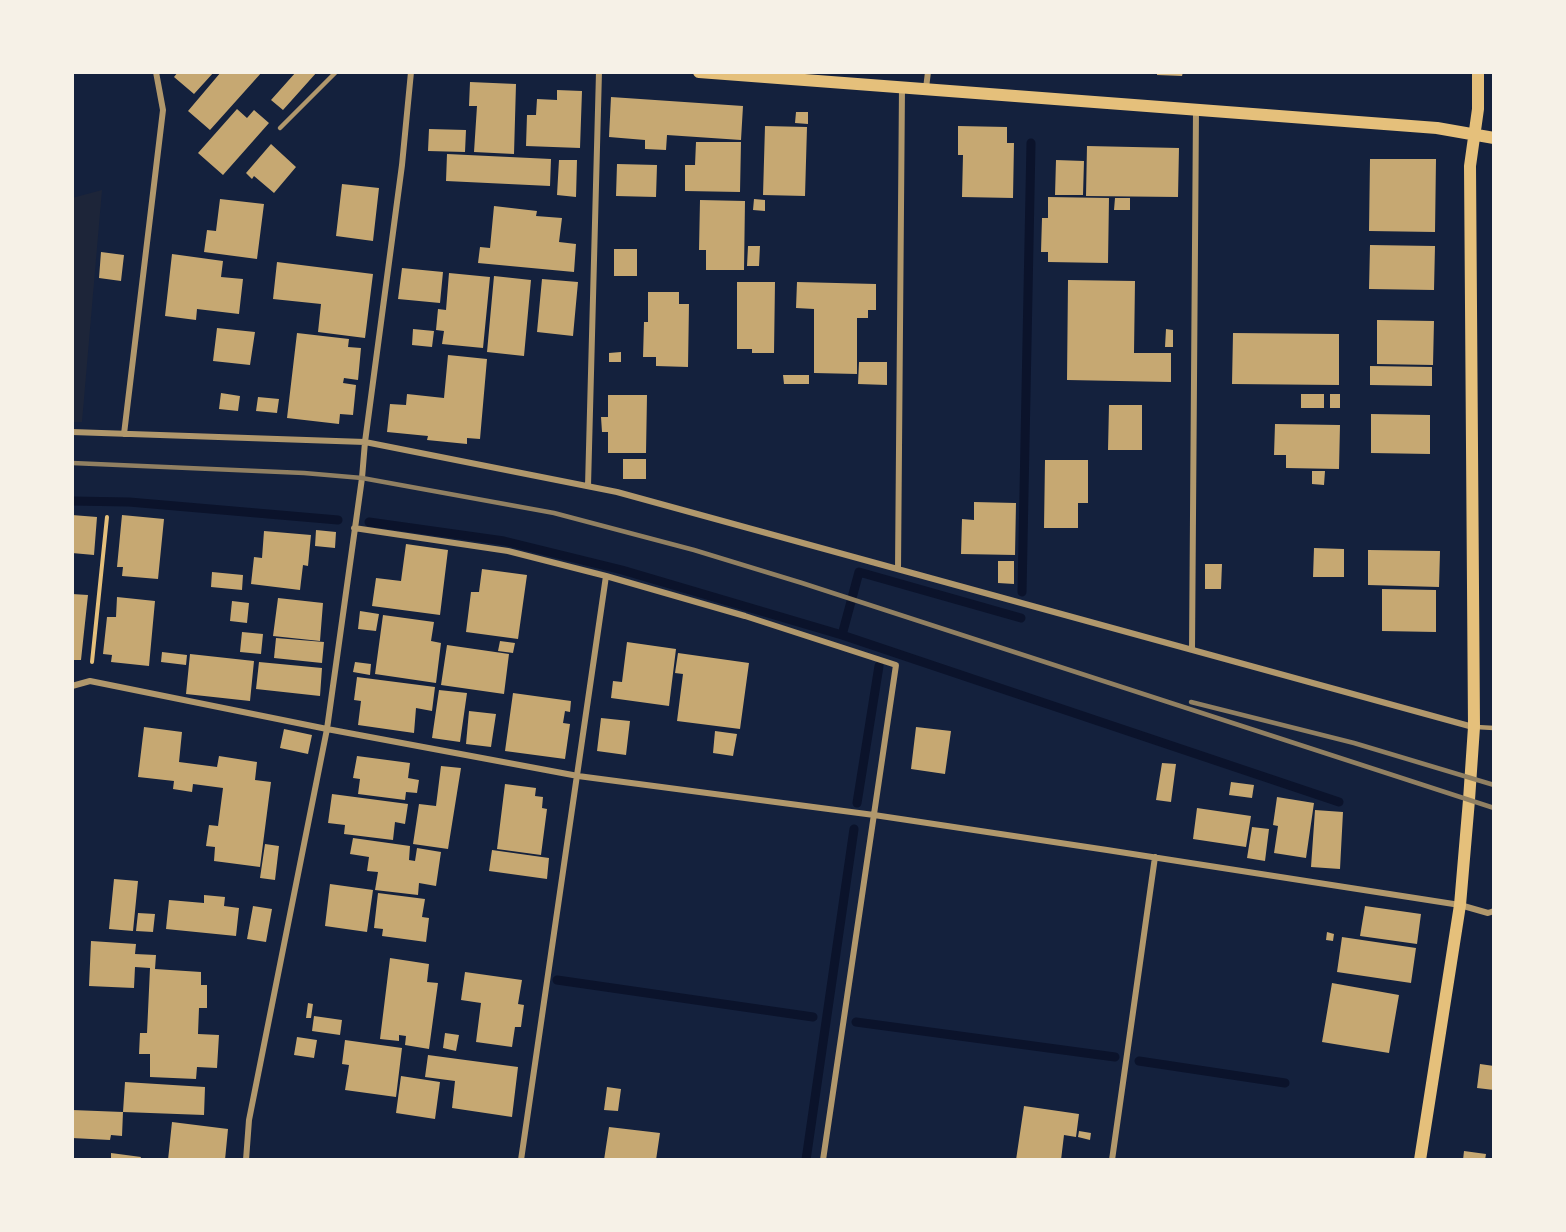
<!DOCTYPE html>
<html>
<head>
<meta charset="utf-8">
<style>
  body { margin:0 }
  #map { position:relative; width:1566px; height:1232px; overflow:hidden; background:#14213d; font-family:"Open Sans",sans-serif }
  canvas { display:block }
  .frame { position:absolute; inset:0; border:74px solid #f6f1e7; pointer-events:none }
</style>
</head>
<body>
<div id="map">
<canvas width="1566" height="1232"></canvas>
<div class="frame"></div>
</div>
<script>
const ctx = document.querySelector('canvas').getContext('2d');
ctx.lineJoin = 'round';
function fillPath(path, color) { ctx.fillStyle = color; ctx.fill(path, 'evenodd'); }
const toPath = rows => new Path2D(rows.map(r => 'M' + r).join(''));
function stroke(path, color, width, dash) { ctx.strokeStyle = color; ctx.lineWidth = width; ctx.lineCap = dash ? 'butt' : 'round'; ctx.setLineDash(dash || []); ctx.stroke(path); }
fillPath(toPath([
  [102,190,82,422,72,422,72,198]
]), '#1d2539');
stroke(toPath([
  [72,501,129,502,338,520],
  [369,522,504,541,622,570,842,635,1339,802],
  [1022,592,1031,143],
  [842,635,859,572,1021,618],
  [857,803,879,666],
  [557,980,813,1017],
  [856,1022,1115,1057],
  [1139,1061,1285,1083],
  [806,1160,854,829]
]), '#0b132b', 9);
fillPath(toPath([
  [178,72,214,72,194,94,174,77],
  [221,72,262,72,210,130,188,111],
  [296,72,317,72,283,110,271,100],
  [1157,72,1183,72,1182,76,1157,75],
  [470,82,516,84,514,154,474,152,477,106,469,106],
  [557,90,582,91,580,148,526,146,527,115,536,115,537,99,557,100],
  [611,97,743,106,741,140,667,135,666,150,645,149,645,140,609,137],
  [237,109,247,118,254,110,269,123,223,175,198,153],
  [796,112,808,112,808,124,795,123],
  [765,126,807,127,805,196,763,195],
  [958,126,1007,127,1007,143,1014,143,1013,198,962,197,963,155,958,155],
  [429,129,466,130,465,152,428,151],
  [696,142,741,142,740,192,685,191,685,165,695,165],
  [271,144,296,167,274,193,254,176,252,179,246,173],
  [1087,146,1179,148,1178,197,1086,196],
  [447,154,551,159,550,186,446,181],
  [1370,159,1436,159,1435,232,1369,231],
  [559,160,577,160,576,197,557,195],
  [1056,160,1084,161,1083,195,1055,195],
  [617,164,657,165,656,197,616,196],
  [342,184,379,188,373,241,336,236],
  [1048,197,1109,198,1108,263,1048,262,1048,252,1041,252,1042,218,1048,218],
  [1115,198,1130,198,1130,210,1114,210],
  [220,199,264,204,257,259,204,252,207,230,216,231],
  [754,199,765,200,765,211,753,210],
  [700,200,745,201,744,270,706,270,706,250,699,250],
  [494,206,537,211,536,216,562,218,559,242,576,244,574,272,478,263,480,247,490,248],
  [1370,245,1435,246,1434,290,1369,289],
  [748,246,760,246,759,266,747,266],
  [614,249,637,249,637,276,614,276],
  [101,252,124,255,121,281,99,278],
  [172,254,223,261,221,277,243,279,239,314,197,309,196,320,165,316],
  [277,262,373,274,365,338,318,332,321,304,273,299],
  [402,268,443,272,440,303,398,299],
  [449,273,490,277,483,348,442,344,444,331,436,330,438,309,446,310],
  [494,276,531,280,524,356,487,352],
  [542,279,578,282,573,336,537,332],
  [1068,280,1135,281,1134,353,1171,353,1171,382,1067,380],
  [737,282,775,282,774,353,752,353,752,349,737,349],
  [797,282,876,284,876,310,868,310,868,318,857,318,857,374,814,373,814,309,796,308],
  [648,292,679,292,679,304,689,304,688,367,656,366,656,357,643,357,644,322,648,322],
  [1377,320,1434,321,1433,365,1377,364],
  [217,328,255,332,250,365,213,361],
  [413,329,434,331,432,347,412,345],
  [1166,329,1173,330,1173,347,1165,347],
  [297,333,349,339,348,347,361,348,358,380,344,378,343,383,356,385,353,415,340,414,339,424,287,418],
  [1233,333,1339,334,1339,385,1232,384],
  [621,352,621,362,609,362,609,353],
  [448,355,487,359,480,439,467,438,467,444,427,440,428,436,387,432,390,404,406,405,407,394,444,398],
  [859,362,887,362,887,385,858,384],
  [1370,366,1432,367,1432,386,1370,385],
  [783,375,809,375,809,384,784,384],
  [221,393,240,396,238,411,219,409],
  [1301,394,1324,394,1324,408,1301,408],
  [1330,394,1340,394,1340,408,1330,408],
  [608,395,647,395,646,453,608,453,608,432,602,432,601,417,608,417],
  [258,397,279,399,277,413,256,411],
  [1109,405,1142,405,1142,450,1108,450],
  [1371,414,1430,415,1430,454,1371,453],
  [1275,424,1340,425,1339,469,1286,468,1286,455,1274,455],
  [623,459,646,459,646,479,623,479],
  [1045,460,1088,460,1088,503,1078,503,1078,528,1044,528],
  [1312,471,1325,471,1324,485,1312,484],
  [974,502,1016,503,1015,555,961,554,962,519,974,520],
  [72,515,97,517,94,555,72,553],
  [122,515,164,519,158,579,122,576,123,567,117,567],
  [316,530,336,532,335,548,315,546],
  [264,531,311,535,308,566,303,565,300,590,251,584,254,557,262,558],
  [406,544,448,550,440,615,372,606,376,578,401,581],
  [1314,548,1344,549,1344,577,1313,577],
  [1368,550,1440,551,1439,587,1368,585],
  [998,561,1014,561,1014,584,998,583],
  [1205,564,1222,564,1221,589,1205,589],
  [482,569,527,575,518,639,466,632,471,592,479,592],
  [212,572,243,575,242,590,211,587],
  [1382,589,1436,590,1436,632,1382,631],
  [72,594,88,595,81,660,72,660],
  [117,597,155,601,149,666,111,662,112,655,103,654,107,617,116,617],
  [278,598,323,603,320,641,273,636],
  [232,601,249,603,247,623,230,621],
  [360,611,379,614,376,631,358,629],
  [383,615,434,622,431,641,441,643,436,683,375,674],
  [242,632,263,634,261,654,240,652],
  [276,638,324,642,322,663,274,658],
  [500,641,515,643,513,653,498,651],
  [627,642,676,649,669,706,611,698,613,681,622,682],
  [447,645,509,654,504,694,441,685],
  [162,652,187,655,186,665,161,662],
  [678,653,749,663,740,729,677,721,683,674,675,673],
  [190,654,254,661,250,701,186,694],
  [259,662,322,668,320,696,256,689],
  [355,662,371,664,370,675,353,672],
  [357,677,435,687,432,711,416,708,414,733,358,725,361,701,354,700],
  [439,690,467,693,460,742,432,738],
  [513,693,571,701,570,712,565,711,563,723,570,724,565,759,505,751],
  [469,711,496,714,491,747,466,744],
  [601,718,630,721,626,755,597,751],
  [144,727,182,732,179,762,217,767,219,756,257,762,255,780,271,782,260,867,214,861,215,847,206,846,209,825,218,826,223,788,193,784,192,792,173,789,174,781,138,777],
  [916,727,951,731,945,774,911,769],
  [284,729,312,735,308,754,280,748],
  [715,731,737,734,733,756,713,753],
  [357,756,410,763,408,778,419,780,417,793,406,792,405,800,358,794,360,779,353,778],
  [1162,763,1176,764,1171,802,1156,800],
  [441,766,461,768,448,849,413,844,419,804,436,806],
  [1231,782,1254,785,1252,798,1229,795],
  [505,784,536,788,535,796,543,797,542,808,547,809,541,855,497,849],
  [332,794,408,804,405,824,395,822,393,840,344,834,345,825,328,823],
  [1277,797,1314,803,1306,858,1274,853,1278,826,1273,825],
  [1197,808,1251,816,1246,847,1193,839],
  [1315,810,1343,812,1340,869,1311,867],
  [1252,827,1269,829,1265,861,1247,858],
  [353,838,410,846,409,860,415,861,417,848,441,852,436,886,419,883,418,895,375,890,378,872,367,871,369,857,350,854],
  [265,844,279,846,275,880,260,878],
  [492,850,549,858,547,879,489,871],
  [114,879,138,881,133,931,109,929],
  [330,884,373,890,367,932,325,926],
  [378,893,425,899,422,917,429,918,426,942,382,936,383,929,374,928],
  [204,895,225,897,224,906,239,908,236,936,166,929,169,900,204,903],
  [253,906,272,909,266,942,247,939],
  [1365,906,1421,914,1417,944,1360,936],
  [138,913,155,914,153,932,136,931],
  [1327,932,1334,934,1333,941,1326,940],
  [1342,937,1416,948,1411,983,1337,972],
  [91,941,136,944,135,954,156,955,155,969,201,972,201,985,207,985,207,1008,199,1008,198,1034,219,1035,217,1068,197,1067,196,1079,150,1077,150,1054,139,1054,140,1033,147,1033,150,968,135,967,134,988,89,986],
  [390,958,429,964,427,982,438,983,429,1049,405,1045,406,1036,399,1035,399,1041,380,1039],
  [465,972,522,980,518,1004,524,1005,521,1027,515,1027,512,1047,476,1042,481,1003,461,1000],
  [1332,983,1399,995,1389,1053,1322,1042],
  [308,1003,313,1004,311,1018,306,1018],
  [314,1016,342,1020,340,1035,312,1031],
  [445,1033,459,1035,456,1051,443,1048],
  [297,1037,317,1040,314,1058,294,1055],
  [345,1040,402,1048,396,1097,345,1090,349,1065,342,1064],
  [428,1055,518,1067,512,1117,452,1108,455,1081,425,1077],
  [1480,1064,1494,1066,1494,1090,1477,1088],
  [401,1076,440,1082,435,1119,396,1113],
  [125,1082,205,1087,204,1115,123,1112],
  [607,1087,621,1089,618,1111,604,1110],
  [1024,1106,1079,1114,1076,1137,1064,1135,1061,1160,1016,1160],
  [72,1110,123,1112,122,1136,111,1135,110,1140,72,1138],
  [172,1122,228,1129,225,1160,168,1160],
  [609,1127,660,1133,656,1160,604,1160],
  [1079,1131,1091,1133,1090,1140,1078,1137],
  [1464,1151,1486,1154,1485,1160,1463,1160],
  [111,1153,141,1157,140,1160,111,1160]
]), '#c6a872');
stroke(toPath([
  [92,662,107,517]
]), '#e5c07b', 4);
stroke(toPath([
  [280,128,336,72],
  [1476,727,1494,728]
]), '#b1986c', 4.5);
stroke(toPath([
  [926,88,928,72],
  [72,432,365,442,617,492,1473,727],
  [124,434,163,110,156,72],
  [588,486,599,72],
  [354,528,508,551,606,576],
  [898,569,902,87],
  [1192,650,1196,110],
  [72,686,90,681,327,729,578,776,874,815,1107,850,1460,905,1488,913,1494,911],
  [246,1160,249,1120,327,729,362,478,365,442,402,165,411,72],
  [521,1160,606,576,745,616,896,665,823,1160],
  [1112,1160,1155,857]
]), '#b1986c', 6);
stroke(toPath([
  [699,72,1437,128,1494,138],
  [1420,1160,1460,905,1469,800,1474,727,1470,166,1478,109,1478,72]
]), '#e5c07b', 12);
stroke(toPath([
  [72,463,304,473,362,478,554,513,694,550,802,583,1494,808],
  [1191,702,1354,743,1494,785]
]), '#918062', 4.5);
</script>
</body>
</html>
